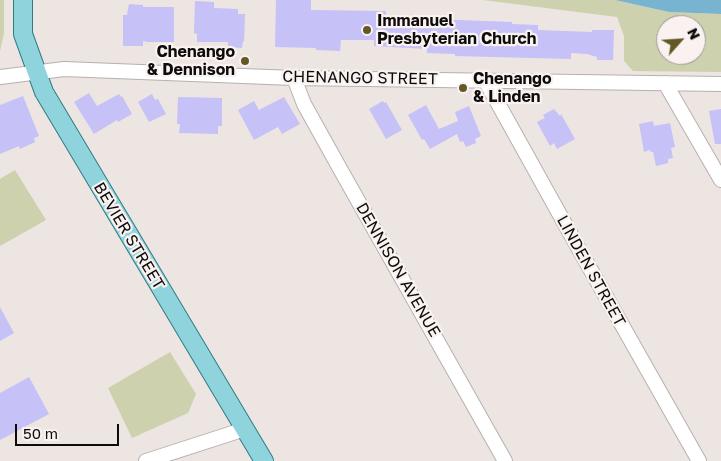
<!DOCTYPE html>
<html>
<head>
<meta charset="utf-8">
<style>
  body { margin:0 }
  #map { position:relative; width:721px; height:461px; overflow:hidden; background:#ece5e2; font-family:"Golos Text",sans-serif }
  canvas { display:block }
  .north { position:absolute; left:656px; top:15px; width:50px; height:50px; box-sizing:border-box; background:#f9f2f0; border:1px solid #9b9694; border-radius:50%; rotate:64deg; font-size:14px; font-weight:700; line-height:20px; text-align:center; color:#0e0c0b }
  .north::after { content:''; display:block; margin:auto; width:18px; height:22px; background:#645926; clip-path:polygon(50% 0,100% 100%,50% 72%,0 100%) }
  .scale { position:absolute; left:15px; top:424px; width:104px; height:22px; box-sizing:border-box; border:2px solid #0e0c0b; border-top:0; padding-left:6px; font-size:15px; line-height:18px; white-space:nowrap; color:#0e0c0b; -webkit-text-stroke:4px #f9f2f0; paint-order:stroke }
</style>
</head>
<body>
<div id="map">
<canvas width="721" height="461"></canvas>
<div class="north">N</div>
<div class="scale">50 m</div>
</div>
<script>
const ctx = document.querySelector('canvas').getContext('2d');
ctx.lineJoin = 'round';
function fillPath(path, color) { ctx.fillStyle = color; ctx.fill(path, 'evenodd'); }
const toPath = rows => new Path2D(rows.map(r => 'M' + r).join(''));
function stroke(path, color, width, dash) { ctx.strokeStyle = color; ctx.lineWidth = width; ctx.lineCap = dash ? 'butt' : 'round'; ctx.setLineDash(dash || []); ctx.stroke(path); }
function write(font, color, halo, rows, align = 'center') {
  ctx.font = font + ' "Golos Text",sans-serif'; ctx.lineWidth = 4.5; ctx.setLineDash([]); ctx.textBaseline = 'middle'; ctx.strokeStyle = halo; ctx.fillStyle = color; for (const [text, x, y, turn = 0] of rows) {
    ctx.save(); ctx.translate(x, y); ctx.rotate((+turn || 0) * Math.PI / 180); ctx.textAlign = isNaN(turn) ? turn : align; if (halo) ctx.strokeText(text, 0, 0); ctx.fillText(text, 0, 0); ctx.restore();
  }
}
fillPath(toPath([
  [0,0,4,0,4,33,0,51],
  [483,0,615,0,669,12,721,14,721,72,633,71,624,61,624,36,617,17],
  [666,25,696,25,696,55,666,55],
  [15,170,46,220,0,246,0,179],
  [170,352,196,394,188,413,132,438,108,388]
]), '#cdd1ad');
fillPath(toPath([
  [615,0,721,0,721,14,669,12]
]), '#78b4cf');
fillPath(toPath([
  [276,0,311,0,311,10,386,11,386,21,430,22,431,19,512,22,512,24,538,25,538,30,592,32,592,30,614,30,613,60,597,60,597,57,587,54,571,53,571,59,455,56,455,54,427,53,427,49,374,46,374,40,341,40,340,51,316,50,316,48,275,47],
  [195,1,214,2,214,8,238,9,238,14,245,14,244,41,243,41,242,48,228,47,228,42,197,42,197,34,194,33],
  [129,4,143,5,143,7,174,7,174,42,148,42,143,41,143,46,123,46,123,15,127,15],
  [89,93,97,106,119,94,121,97,122,96,132,114,118,122,117,120,94,134,74,102],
  [152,94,155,100,158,99,166,114,149,122,138,102],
  [23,96,39,136,34,138,35,142,20,149,19,146,0,154,0,105],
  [178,97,222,98,222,126,218,126,218,134,179,133,180,124,177,124],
  [284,97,300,124,282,134,278,127,254,140,238,110,254,101,259,110],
  [383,101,384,103,386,102,402,130,386,139,369,109],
  [426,105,439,129,458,121,455,112,469,106,481,136,475,139,476,143,466,147,463,141,460,142,457,134,430,149,424,139,422,140,408,115],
  [554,109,560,116,561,114,575,139,557,149,554,143,550,146,537,122,545,118,543,115],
  [721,109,721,144,715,144,709,111],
  [653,121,654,126,670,123,675,147,671,148,673,158,668,159,668,163,656,166,653,152,651,152,650,150,644,152,639,124],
  [0,307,14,333,0,341],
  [29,377,49,414,0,440,0,393]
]), '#c6c1f6');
const minor = toPath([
  [0,77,64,69,294,78,721,84],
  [294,78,304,104,339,167,505,461],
  [485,80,575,242,699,461],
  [665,83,721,180],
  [146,461,245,429]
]);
const major = toPath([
  [23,0,23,34,44,92,264,461]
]);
stroke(minor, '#b7b1ae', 16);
stroke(major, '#327b84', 20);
stroke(minor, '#fff', 14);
stroke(major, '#8fd4dc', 18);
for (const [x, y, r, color] of [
  [367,30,5,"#645926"],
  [245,61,5,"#645926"],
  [463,88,5,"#645926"]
]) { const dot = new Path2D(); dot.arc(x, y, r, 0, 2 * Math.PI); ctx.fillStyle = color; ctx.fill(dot); stroke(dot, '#f9f2f0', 2); }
write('bold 16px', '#0e0c0b', '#f9f2f0', [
  ["Immanuel",377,21],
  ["Presbyterian Church",377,39],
  ["Chenango",235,52,"right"],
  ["& Dennison",235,70,"right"],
  ["Chenango",473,79],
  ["& Linden",473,97]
], 'left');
write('16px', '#0e0c0b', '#f9f2f0', [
  ["CHENANGO STREET",360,78,1],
  ["BEVIER STREET",129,236,59],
  ["DENNISON AVENUE",398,270,60],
  ["LINDEN STREET",591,271,61]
]);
</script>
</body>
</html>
